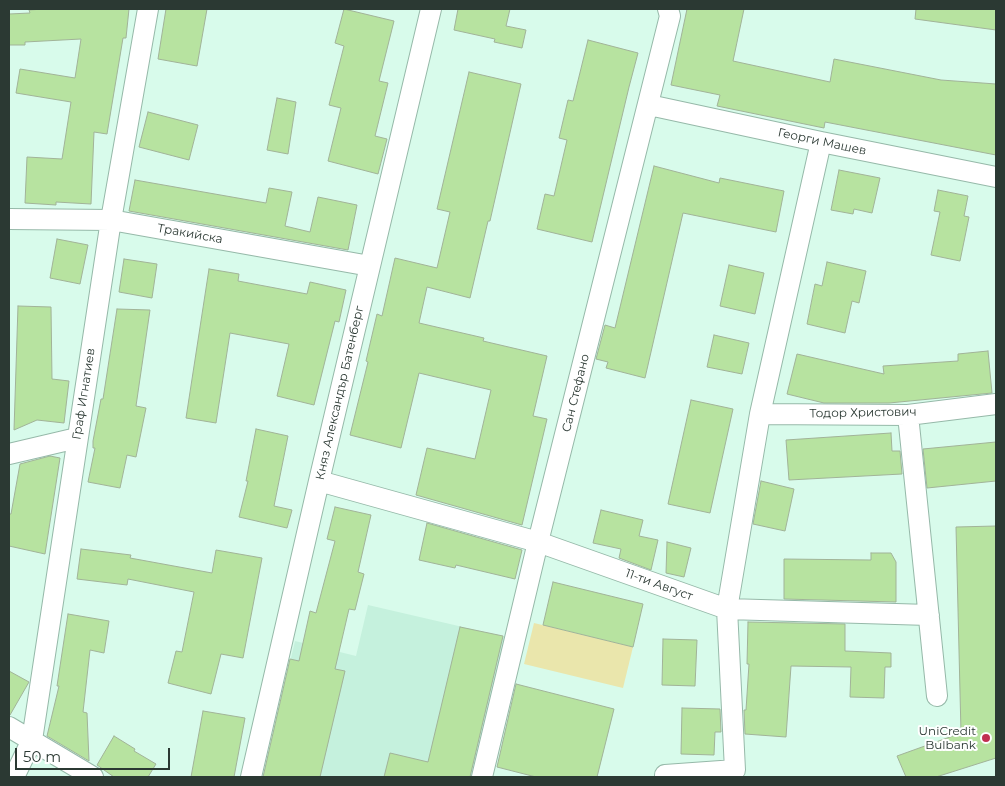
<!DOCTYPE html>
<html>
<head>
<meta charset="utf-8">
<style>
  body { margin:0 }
  #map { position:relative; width:1005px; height:786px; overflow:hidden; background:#d8fbeb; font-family:Montserrat,sans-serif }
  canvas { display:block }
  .frame { position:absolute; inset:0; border:10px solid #2b3933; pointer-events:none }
  .scale { position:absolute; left:15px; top:748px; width:155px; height:22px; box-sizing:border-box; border:2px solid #2b3933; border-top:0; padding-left:6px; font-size:15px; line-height:18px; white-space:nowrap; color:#2b3933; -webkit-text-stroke:4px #fff; paint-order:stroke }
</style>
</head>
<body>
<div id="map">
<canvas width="1005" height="786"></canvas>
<div class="frame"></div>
<div class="scale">50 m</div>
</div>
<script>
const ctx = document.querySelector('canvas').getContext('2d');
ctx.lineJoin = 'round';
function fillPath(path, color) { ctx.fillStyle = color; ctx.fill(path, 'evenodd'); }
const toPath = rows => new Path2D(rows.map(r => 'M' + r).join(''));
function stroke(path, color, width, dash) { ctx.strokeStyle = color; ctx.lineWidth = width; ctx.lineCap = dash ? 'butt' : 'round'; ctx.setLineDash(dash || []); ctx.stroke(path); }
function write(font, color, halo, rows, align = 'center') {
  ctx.font = font + ' Montserrat,sans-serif'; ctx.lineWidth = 4; ctx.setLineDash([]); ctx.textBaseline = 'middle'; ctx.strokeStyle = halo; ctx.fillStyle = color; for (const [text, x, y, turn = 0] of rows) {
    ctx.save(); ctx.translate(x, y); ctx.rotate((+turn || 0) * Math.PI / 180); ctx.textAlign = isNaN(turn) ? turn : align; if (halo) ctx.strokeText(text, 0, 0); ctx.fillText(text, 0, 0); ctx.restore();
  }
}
fillPath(toPath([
  [368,605,506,637,473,777,263,777,295,641,356,656]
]), '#c5f1dd');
fillPath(toPath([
  [534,623,633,647,623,688,524,664]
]), '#eae6ac');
const building = toPath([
  [44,9,129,9,126,38,123,38,107,134,94,132,91,204,56,202,56,205,25,203,27,157,62,159,71,102,16,93,20,69,75,78,81,39,25,42,25,45,9,45,9,14,30,13,29,10,44,9],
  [166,9,207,9,197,66,158,59,166,9],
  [344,9,394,21,379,81,388,83,375,136,387,139,378,174,328,161,341,108,329,105,344,46,335,43,344,9],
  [458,9,510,9,506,26,526,30,522,48,494,42,495,39,454,30,458,9],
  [687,9,744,9,733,61,830,82,834,59,941,80,996,84,996,155,825,122,824,128,717,106,720,95,671,85,687,9],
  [916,9,996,9,996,30,915,19,916,9],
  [588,40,638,53,629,87,592,242,537,229,545,194,554,196,567,140,559,138,568,100,573,101,588,40],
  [469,72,521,84,490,221,488,221,470,298,427,287,419,323,484,338,483,341,547,356,533,416,547,419,522,525,416,495,427,448,475,459,491,390,419,373,401,448,350,435,368,362,366,361,377,314,382,316,395,258,437,268,450,212,437,209,469,72],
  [277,98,296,102,288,154,267,150,277,98],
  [148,112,198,125,189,160,139,147,148,112],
  [654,166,719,183,720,178,784,191,776,232,683,213,645,378,606,368,608,362,596,359,605,325,615,328,654,166],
  [839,170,880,178,872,213,854,209,853,214,831,210,839,170],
  [135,180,266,203,269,188,292,192,285,226,310,232,318,197,357,205,348,250,129,211,135,180],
  [938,190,968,196,964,216,969,217,960,261,931,255,940,212,934,211,938,190],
  [57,239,88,245,80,284,50,278,57,239],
  [124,259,157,264,152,298,119,292,124,259],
  [827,262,866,271,859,303,852,301,845,333,807,324,815,284,822,286,827,262],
  [729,265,764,273,755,314,720,306,729,265],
  [209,269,239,274,238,281,307,294,310,282,346,290,339,322,335,321,314,405,277,396,289,344,230,333,216,423,186,418,209,269],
  [18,306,51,307,52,379,69,381,64,423,37,420,14,430,18,306],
  [117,309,150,310,136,406,146,408,136,457,127,455,120,488,88,482,95,448,93,448,93,441,101,399,103,399,117,309],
  [714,335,749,343,742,374,707,367,714,335],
  [988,351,992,393,889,403,824,403,787,394,797,354,884,374,883,366,958,361,958,354,988,351],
  [691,400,733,409,710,513,668,504,691,400],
  [256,429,288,436,274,506,292,510,287,528,239,517,248,481,246,481,256,429],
  [891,433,892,451,900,451,902,474,789,480,786,440,891,433],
  [996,442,996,481,927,488,923,449,996,442],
  [50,456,60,458,45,554,9,546,9,514,11,514,20,464,50,456],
  [761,481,794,489,785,531,753,524,761,481],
  [335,507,371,515,358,572,364,574,355,610,349,609,335,669,345,671,320,777,263,777,290,659,299,661,310,611,316,613,335,541,327,539,335,507],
  [601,510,643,520,639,536,658,540,651,570,619,558,621,549,593,543,601,510],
  [427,523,522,550,515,579,456,565,455,568,419,560,427,523],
  [996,526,996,758,936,777,906,777,897,756,961,733,956,527,996,526],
  [667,542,691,548,684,577,666,573,667,542],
  [81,549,131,555,130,558,212,573,216,550,262,558,243,658,221,654,211,694,168,683,176,651,182,652,194,592,128,579,127,585,77,579,81,549],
  [871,553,891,553,896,562,896,602,784,599,784,559,871,560,871,553],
  [553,582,643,604,633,647,543,625,553,582],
  [68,614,109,621,104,653,90,650,83,712,87,713,89,761,47,736,59,686,57,686,68,614],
  [748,622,845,624,845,651,891,653,891,667,885,667,884,698,850,697,851,667,791,666,786,737,745,734,744,710,746,710,749,664,747,664,748,622],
  [460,627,503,636,470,777,384,777,390,753,428,762,460,627],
  [663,639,697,640,695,686,662,685,663,639],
  [9,671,29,682,10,715,9,715,9,671],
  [516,684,614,709,597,777,536,777,497,767,516,684],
  [682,708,720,709,721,732,715,732,714,755,681,754,682,708],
  [203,711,245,718,234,777,191,777,203,711],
  [114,736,135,749,134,751,156,764,148,777,114,777,97,765,114,736]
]);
fillPath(building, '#b7e3a0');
stroke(building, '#a1b398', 1);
const minor = toPath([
  [649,105,821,142,996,177],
  [9,219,111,220,370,266],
  [760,414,908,415,996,404],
  [908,415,937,696],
  [9,454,77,438],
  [319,481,538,542,727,609,929,615],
  [9,727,93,777],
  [665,775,735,770,727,609,760,414,821,142],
  [14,777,32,740,111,220,148,9],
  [251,777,319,481,431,9],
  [482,777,538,542,670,16,668,9]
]);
stroke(minor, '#96b9a9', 22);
stroke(minor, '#fff', 20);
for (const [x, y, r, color] of [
  [986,738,5,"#c13050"]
]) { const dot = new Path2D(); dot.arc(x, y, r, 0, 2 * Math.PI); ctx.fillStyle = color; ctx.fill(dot); stroke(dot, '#fff', 2); }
write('12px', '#2b3933', '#fff', [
  ["Георги Машев",822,142,12],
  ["Тракийска",190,234,10],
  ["Княз Александър Батенберг",340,393,-77],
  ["Сан Стефано",576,393,-76],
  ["Граф Игнатиев",84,394,-81],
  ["Тодор Христович",863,413,-1],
  ["11-ти Август",659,585,20]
]);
write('12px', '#2b3933', '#fff', [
  ["UniCredit",976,731],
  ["Bulbank",976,745]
], 'right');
</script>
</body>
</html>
